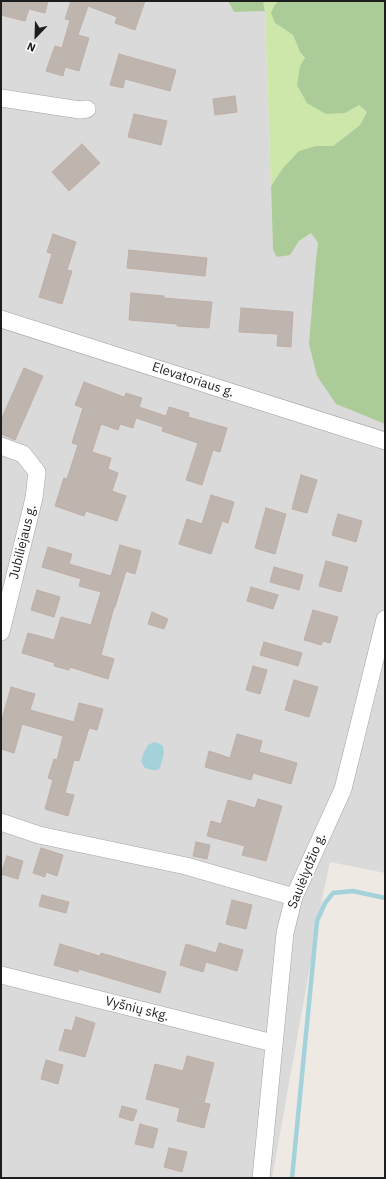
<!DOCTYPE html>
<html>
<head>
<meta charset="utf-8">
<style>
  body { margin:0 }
  #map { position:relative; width:386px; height:1179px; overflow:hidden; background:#eeeae3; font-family:"IBM Plex Sans",sans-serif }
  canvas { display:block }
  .frame { position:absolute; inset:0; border:2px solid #1d1d1d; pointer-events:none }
  .north { position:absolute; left:16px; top:16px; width:40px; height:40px; -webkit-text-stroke:3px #fff; paint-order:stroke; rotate:203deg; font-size:11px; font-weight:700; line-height:16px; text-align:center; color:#1d1d1d }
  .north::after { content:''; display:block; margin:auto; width:14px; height:18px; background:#1d1d1d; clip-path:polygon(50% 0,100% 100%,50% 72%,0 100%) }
</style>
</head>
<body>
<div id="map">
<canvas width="386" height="1179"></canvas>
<div class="frame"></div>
<div class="north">N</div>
</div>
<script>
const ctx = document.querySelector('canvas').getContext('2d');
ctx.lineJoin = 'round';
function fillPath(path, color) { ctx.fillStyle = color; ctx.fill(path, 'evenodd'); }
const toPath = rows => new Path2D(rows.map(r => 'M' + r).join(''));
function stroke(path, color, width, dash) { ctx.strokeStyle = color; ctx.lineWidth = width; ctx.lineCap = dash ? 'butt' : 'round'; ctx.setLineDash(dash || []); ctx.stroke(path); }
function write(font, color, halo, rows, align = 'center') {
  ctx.font = font + ' "IBM Plex Sans",sans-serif'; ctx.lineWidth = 3; ctx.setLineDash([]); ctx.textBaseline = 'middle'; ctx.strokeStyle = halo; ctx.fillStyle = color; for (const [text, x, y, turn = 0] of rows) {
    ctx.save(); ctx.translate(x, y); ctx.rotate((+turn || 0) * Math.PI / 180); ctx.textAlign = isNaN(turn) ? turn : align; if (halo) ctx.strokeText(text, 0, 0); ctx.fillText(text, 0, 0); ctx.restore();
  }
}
fillPath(toPath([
  [1,1,228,1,234,12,265,11,273,250,289,255,299,241,311,233,318,243,316,259,336,404,385,424,385,873,330,862,323,894,272,1178,1,1178]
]), '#dbdada');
fillPath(toPath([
  [263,1,278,1,274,6,275,23,293,35,300,52,305,59,300,67,344,113,359,105,367,112,360,125,333,146,316,146,283,168,271,186,265,11]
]), '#cce7a9');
fillPath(toPath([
  [228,1,263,1,265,11,234,12],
  [278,1,385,1,385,424,336,404,317,376,309,344,316,259,318,243,311,233,299,241,290,255,277,257,273,250,271,186,283,168,299,151,316,146,333,146,360,125,367,112,359,105,345,113,326,114,307,103,297,85,300,66,305,58,300,52,293,35,275,23,271,13,274,6]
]), '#abcc98');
fillPath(toPath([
  [154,742,160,744,163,746,164,753,160,768,157,770,151,770,145,768,141,762,143,754,148,745]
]), '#a4d2db');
stroke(toPath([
  [292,1178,317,921,325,903,333,893,353,891,385,898]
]), '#a4d2db', 4.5);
const building = toPath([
  [1,1,48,1,45,13,29,9,25,21,1,15,1,1],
  [71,1,145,1,135,30,115,23,117,17,88,6,78,35,89,38,79,71,65,67,63,76,46,71,55,46,62,48,70,20,65,19,71,1],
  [119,54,176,70,170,91,125,79,123,88,110,85,119,54],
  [235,96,237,112,215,115,213,99,235,96],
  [134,114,167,121,161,145,128,137,134,114],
  [82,144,100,163,69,191,52,172,82,144],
  [53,234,76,242,67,270,72,271,62,304,39,297,52,254,47,252,53,234],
  [129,250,207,258,205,276,127,268,129,250],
  [131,293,164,296,164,298,212,302,209,328,177,326,177,324,129,320,131,293],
  [241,308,293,312,291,347,277,346,278,334,239,332,241,308],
  [24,368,43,376,15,440,1,434,1,420,24,368],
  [84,382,124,397,126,393,142,398,139,407,166,416,169,407,189,413,188,417,227,428,220,452,213,450,202,485,186,480,198,443,162,431,163,427,136,418,133,428,120,424,118,430,101,424,92,452,111,458,108,469,118,473,112,491,126,496,117,521,86,511,84,516,55,506,64,478,67,479,78,445,72,443,83,408,75,405,84,382],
  [301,475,317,480,307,513,292,509,301,475],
  [211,495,234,502,228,523,222,521,211,554,179,544,187,519,202,524,211,495],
  [266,508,286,514,275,554,255,548,266,508],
  [338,514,362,521,356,542,332,535,338,514],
  [120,545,141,551,135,574,126,571,115,607,114,607,101,655,114,659,108,679,70,667,69,670,54,666,55,663,22,653,28,633,54,640,61,617,91,625,101,592,79,586,81,579,42,567,48,547,72,554,69,564,111,576,120,545],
  [326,561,348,567,341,592,319,586,326,561],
  [274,567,303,575,299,590,270,582,274,567],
  [251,587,278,595,273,609,247,601,251,587],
  [37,590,60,597,54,617,31,610,37,590],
  [313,610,338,617,330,643,323,641,321,645,304,640,313,610],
  [152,612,168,619,164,629,148,624,152,612],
  [264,642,302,653,298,666,260,655,264,642],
  [253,666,267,670,260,694,246,690,253,666],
  [294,680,318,687,309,717,285,710,294,680],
  [11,687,35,694,30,710,74,722,79,703,103,709,97,730,89,728,79,761,74,760,65,793,74,795,68,816,45,809,53,780,48,778,54,759,57,760,63,736,22,724,14,753,1,749,1,723,11,687],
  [237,734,262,741,259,752,297,763,291,784,253,773,251,780,205,767,209,751,230,758,237,734],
  [258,799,282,806,266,861,242,855,245,846,207,836,211,821,221,824,228,800,255,808,258,799],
  [196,842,210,845,207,859,193,856,196,842],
  [41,848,63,855,57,876,46,872,45,877,33,873,41,848],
  [7,856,23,861,18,879,1,874,7,856],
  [42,895,69,902,66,913,39,906,42,895],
  [232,900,252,905,246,929,226,924,232,900],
  [219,943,243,950,237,971,206,962,203,972,180,965,186,944,216,953,219,943],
  [60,944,100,956,101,953,166,972,160,993,79,969,78,972,54,965,60,944],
  [76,1017,95,1023,85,1057,59,1050,65,1029,72,1031,76,1017],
  [187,1056,214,1063,204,1103,210,1104,204,1128,177,1121,180,1108,146,1099,155,1064,183,1071,187,1056],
  [46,1060,63,1065,58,1084,41,1079,46,1060],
  [122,1106,137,1110,133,1121,119,1117,122,1106],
  [140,1124,158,1129,153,1148,135,1144,140,1124],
  [169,1148,187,1152,182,1172,164,1167,169,1148]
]);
fillPath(building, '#beb5af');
stroke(building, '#bfafa6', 1);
const street = toPath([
  [1,98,80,110,87,109],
  [1,319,385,441],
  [1,446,23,454,37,472,34,498,1,632],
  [1,822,39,835,186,866,294,897],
  [1,975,273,1043],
  [261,1178,285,933,294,897,343,789,385,619]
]);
stroke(street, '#a4a4a4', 18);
stroke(street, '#fff', 17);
write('13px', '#1d1d1d', '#fff', [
  ["Elevatoriaus g.",193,380,18],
  ["Jubiliejaus g.",23,542,-76],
  ["Saulėlydžio g.",307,871,-68],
  ["Vyšnių skg.",137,1009,14]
]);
</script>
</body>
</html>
